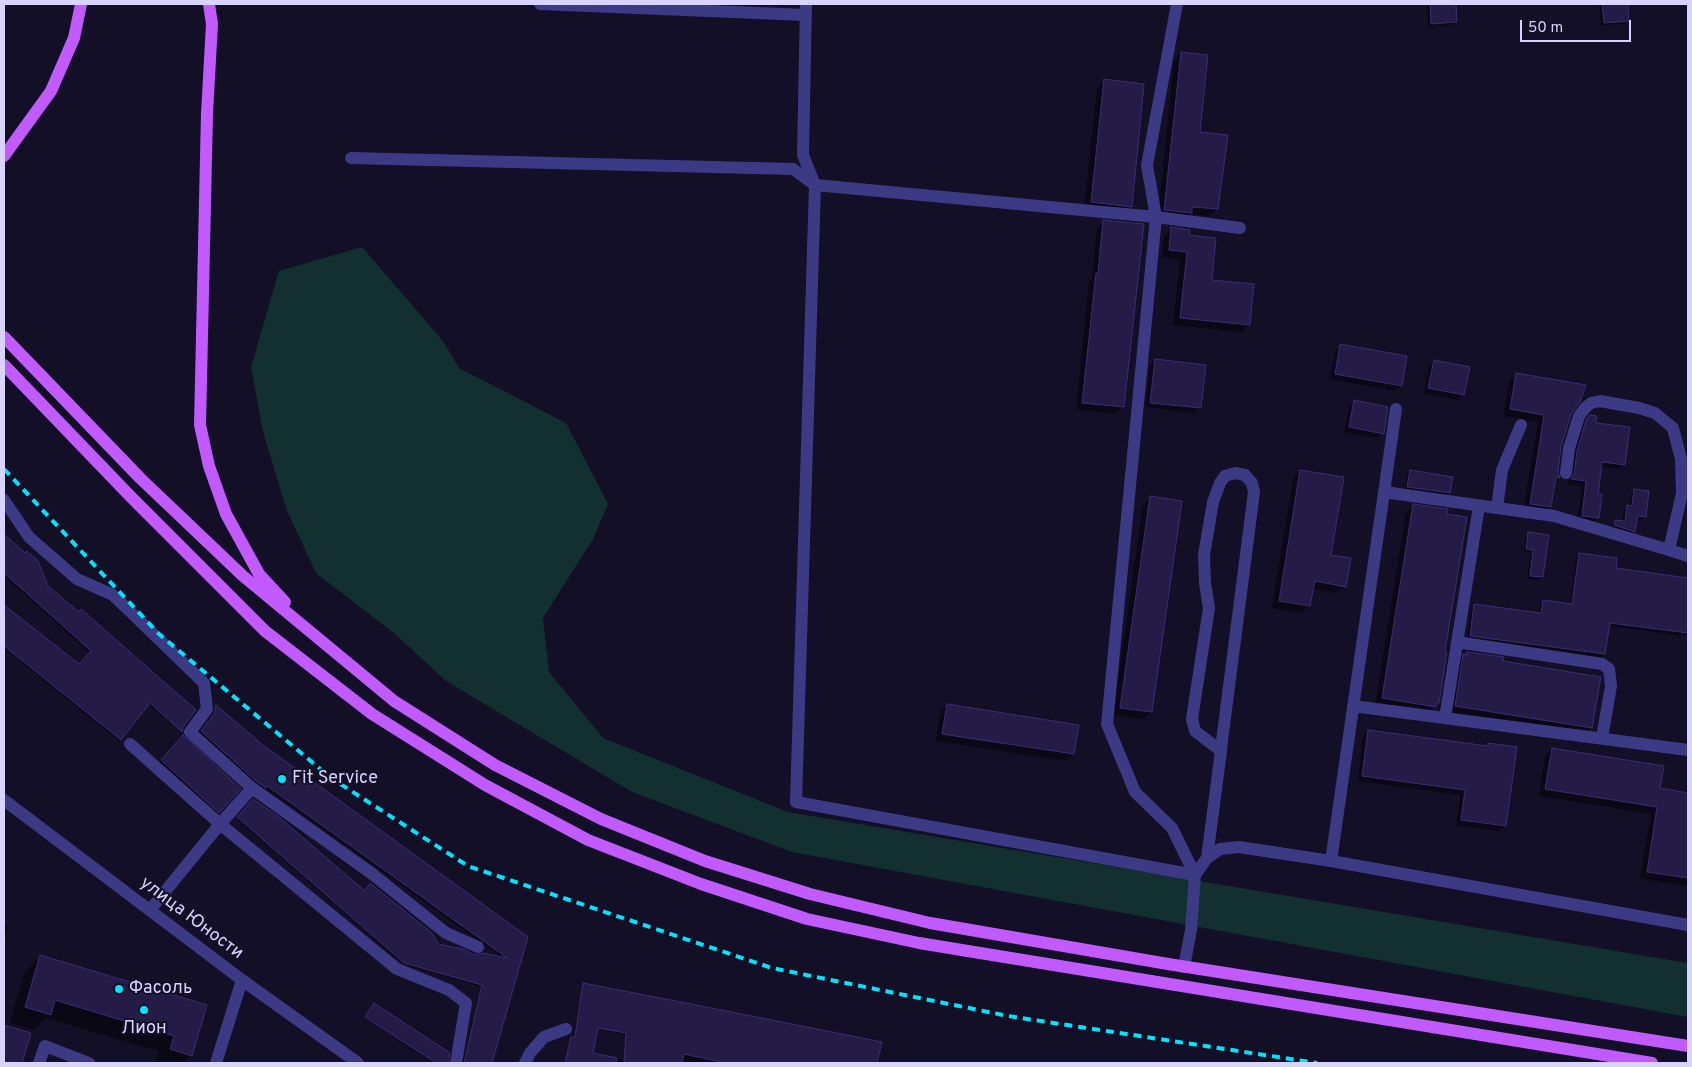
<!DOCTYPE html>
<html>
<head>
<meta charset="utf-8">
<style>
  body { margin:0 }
  #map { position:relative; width:1692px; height:1067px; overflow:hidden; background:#130f26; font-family:Overpass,sans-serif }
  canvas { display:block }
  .frame { position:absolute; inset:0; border:5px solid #d9d4ff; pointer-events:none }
  .scale { position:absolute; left:1520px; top:20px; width:111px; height:22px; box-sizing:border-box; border:2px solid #d9d4ff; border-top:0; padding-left:6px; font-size:15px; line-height:18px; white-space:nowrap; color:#d9d4ff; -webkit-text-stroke:4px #130f26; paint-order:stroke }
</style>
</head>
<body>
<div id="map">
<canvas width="1692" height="1067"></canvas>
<div class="frame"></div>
<div class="scale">50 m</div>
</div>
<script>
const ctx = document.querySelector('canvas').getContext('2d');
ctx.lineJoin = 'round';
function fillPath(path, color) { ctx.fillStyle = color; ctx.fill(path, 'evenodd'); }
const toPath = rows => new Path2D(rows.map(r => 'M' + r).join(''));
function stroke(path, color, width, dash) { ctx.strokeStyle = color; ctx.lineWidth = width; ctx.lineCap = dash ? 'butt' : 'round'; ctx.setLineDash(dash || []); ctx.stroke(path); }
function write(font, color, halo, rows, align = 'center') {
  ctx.font = font + ' Overpass,sans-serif'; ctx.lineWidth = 4; ctx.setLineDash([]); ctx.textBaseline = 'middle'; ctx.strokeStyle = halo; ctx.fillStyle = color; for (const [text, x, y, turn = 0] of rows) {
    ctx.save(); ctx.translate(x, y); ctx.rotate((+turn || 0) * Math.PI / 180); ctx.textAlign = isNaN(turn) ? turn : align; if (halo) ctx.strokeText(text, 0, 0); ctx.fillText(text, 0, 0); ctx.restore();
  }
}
fillPath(toPath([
  [362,247,443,341,459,368,566,423,608,504,593,539,543,618,549,672,603,738,788,812,1688,963,1688,1017,792,852,632,792,446,681,395,634,316,573,287,511,263,432,251,367,279,271]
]), '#12302f');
fillPath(toPath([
  [1427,4,1454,4,1455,22,1452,25,1428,27],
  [1599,4,1627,4,1628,20,1624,24,1601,25],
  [1181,53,1217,209,1209,216,1189,214,1183,220,1158,217,1174,60],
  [1104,81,1131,206,1123,213,1084,209,1097,88],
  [1104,222,1123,407,1116,414,1076,409,1089,281,1092,279,1097,228],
  [1172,229,1188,236,1211,281,1249,325,1242,332,1173,325,1180,259,1162,257,1164,236],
  [1341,346,1401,385,1395,391,1330,379,1335,351],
  [1155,360,1200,407,1194,413,1145,407,1150,366],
  [1434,362,1463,395,1458,400,1424,393,1429,367],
  [1516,375,1570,413,1560,446,1557,472,1558,477,1554,482,1550,507,1543,514,1523,511,1538,422,1503,416,1509,382],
  [1354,402,1383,433,1378,438,1344,432,1349,407],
  [1590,417,1624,464,1619,469,1600,467,1596,495,1598,518,1593,523,1577,520,1582,486,1567,484,1569,480,1572,457,1582,426],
  [1300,471,1330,556,1345,586,1337,593,1312,589,1309,605,1302,613,1272,608,1293,479],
  [1410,472,1449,493,1446,496,1405,490,1407,475],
  [1634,491,1645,517,1641,520,1636,519,1634,531,1631,534,1612,529,1612,525,1616,521,1622,522,1624,510,1627,507,1629,507,1631,494],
  [1150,497,1151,712,1143,719,1113,715,1143,505],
  [1414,506,1443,652,1438,702,1427,713,1375,705,1406,513],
  [1529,534,1542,577,1538,580,1527,579,1531,553,1524,552,1525,537],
  [4,536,25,555,47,586,182,727,180,732,148,704,119,741,4,648,4,606,79,666,90,653,4,576],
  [1580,554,1615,569,1688,579,1688,633,1685,636,1608,626,1604,654,1601,657,1467,639,1471,609,1474,606,1539,614,1540,605,1543,602,1570,605,1576,558],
  [1468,653,1502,662,1591,728,1584,735,1449,713,1457,663],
  [947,705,1073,754,1066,761,936,741,940,713],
  [216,707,262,746,526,938,490,1063,463,1063,481,987,403,964,237,819,253,800,365,892,437,945,475,956,504,959,265,787,263,789,256,783,200,733,212,717],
  [1368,731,1486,747,1489,744,1505,826,1500,831,1456,825,1460,795,1358,781,1363,736],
  [178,742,218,812,213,817,156,766],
  [1552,749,1659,789,1688,794,1688,886,1640,879,1651,814,1539,796,1545,756],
  [4,925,8,927,4,940],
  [41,956,206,1006,191,1055,183,1063,155,1063,159,1051,46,1018,34,1030,10,1023,25,972],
  [584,985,881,1043,876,1063,565,1063,572,1038,575,1044],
  [597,1029,625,1034,624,1061,591,1054],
  [373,1006,448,1053,447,1063,433,1063,365,1018],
  [4,1027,29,1034,21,1063,4,1063]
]), '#0007');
const building = toPath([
  [1430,4,1456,4,1457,22,1431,24,1430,4],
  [1602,4,1628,4,1629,21,1604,23,1602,4],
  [1181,52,1208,55,1200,132,1228,135,1218,209,1192,207,1192,213,1164,210,1181,52],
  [1104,79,1144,84,1132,207,1091,202,1104,79],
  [1103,220,1144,224,1124,407,1082,403,1096,273,1098,273,1103,220],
  [1171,227,1190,230,1189,235,1216,238,1212,280,1254,284,1250,325,1180,318,1187,252,1169,250,1171,227],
  [1340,344,1407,356,1402,386,1335,374,1340,344],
  [1155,359,1206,365,1201,408,1150,403,1155,359],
  [1434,360,1470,367,1464,395,1428,388,1434,360],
  [1516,373,1586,385,1580,402,1571,414,1561,447,1558,472,1560,478,1556,477,1551,507,1530,504,1544,415,1510,409,1516,373],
  [1354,400,1388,407,1384,434,1349,427,1354,400],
  [1590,415,1597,416,1596,423,1630,427,1625,465,1602,462,1598,494,1602,494,1599,518,1582,516,1586,481,1571,479,1574,474,1577,451,1586,420,1590,415],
  [1300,470,1344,477,1331,555,1351,558,1346,587,1315,581,1310,606,1279,601,1300,470],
  [1410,470,1453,477,1450,493,1407,487,1410,470],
  [1634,489,1649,491,1646,517,1638,516,1635,532,1614,525,1615,520,1625,521,1627,505,1632,506,1634,489],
  [1150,496,1182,501,1152,712,1120,708,1150,496],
  [1413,504,1448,509,1447,514,1467,517,1445,651,1447,652,1439,703,1436,703,1436,707,1382,698,1413,504],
  [1528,532,1549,535,1543,577,1530,576,1533,550,1526,549,1528,532],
  [4,534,25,553,27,551,38,561,48,586,79,612,81,609,196,710,183,727,182,732,150,703,121,740,4,646,4,605,79,664,91,651,4,573,4,534],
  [1579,553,1617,558,1616,568,1688,578,1688,633,1610,623,1605,654,1470,636,1474,604,1541,613,1543,600,1572,604,1579,553],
  [1467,652,1504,657,1503,661,1601,677,1592,728,1455,706,1463,654,1467,655,1467,652],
  [947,704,1079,725,1074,754,942,734,947,704],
  [216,705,263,745,528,937,492,1063,464,1063,482,985,404,963,237,817,253,799,279,817,365,891,370,883,432,933,438,944,463,949,475,955,483,953,507,958,267,786,266,788,257,782,201,731,214,714,216,705],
  [1368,730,1488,746,1488,743,1517,747,1506,826,1461,820,1465,790,1362,776,1368,730],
  [183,735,241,789,219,813,161,760,183,735],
  [1552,748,1664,766,1660,788,1688,793,1688,878,1647,872,1657,807,1545,789,1552,748],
  [40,955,207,1005,192,1056,170,1049,174,1036,55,1000,51,1015,25,1007,40,955],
  [583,983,681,1002,882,1042,877,1063,726,1063,684,1054,682,1063,624,1063,626,1033,598,1028,593,1053,617,1058,616,1063,565,1063,571,1037,575,1037,583,983],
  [374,1003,450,1053,448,1063,436,1063,365,1017,374,1003],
  [4,1025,31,1033,22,1063,4,1063,4,1025]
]);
fillPath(building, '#241b47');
stroke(building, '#3b2d73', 1);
stroke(toPath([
  [540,4,806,15],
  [806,4,803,155,815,185],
  [1177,4,1147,165,1156,217,1107,724,1135,792,1172,828,1195,875],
  [351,158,793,169,815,185],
  [1566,473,1569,449,1579,416,1585,408,1591,403,1600,401,1639,408,1655,413,1673,428,1681,459,1682,493,1669,550,1688,556],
  [1384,492,1554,516,1669,550],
  [4,500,29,537,77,579,113,595,204,683,207,709,190,732,193,735,252,788,371,873,446,933,478,947],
  [1497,508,1502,470,1521,425],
  [1457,642,1602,664,1609,669,1611,686,1602,738],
  [1353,706,1688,750],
  [1445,718,1479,506],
  [130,744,220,824,397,969,449,990,466,1003,456,1063],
  [4,800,242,980,358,1063],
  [1207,858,1221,751,1222,741,1254,492,1252,483,1245,475,1235,473,1225,476,1220,483,1213,502,1204,555,1205,583,1209,608,1192,719,1195,731,1221,751],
  [1331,861,1396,409],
  [1195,875,796,802,815,185,1156,217,1240,228],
  [150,910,220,824,252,788],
  [1184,967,1191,930,1195,875,1207,858,1220,849,1239,847,1331,861,1688,925],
  [39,1063,45,1046,89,1063],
  [216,1063,242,980],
  [525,1063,530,1053,544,1037,566,1029]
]), '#3d3a85', 12);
stroke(toPath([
  [209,4,212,24,207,113,200,425,209,466,226,514,259,574,285,602],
  [4,156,51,91,74,38,81,4],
  [4,337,141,479,243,576,394,701,495,765,601,819,705,861,810,894,930,923,1168,964,1688,1046],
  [4,365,131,497,265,631,372,714,485,785,588,840,701,884,807,919,919,943,1652,1063]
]), '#c25bff', 12);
stroke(toPath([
  [4,469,159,634,331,778,468,866,772,968,1008,1016,1317,1063]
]), '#00e5ff', 4, [8, 6]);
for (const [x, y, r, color] of [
  [282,779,5,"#00e5ff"],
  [119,989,5,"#00e5ff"],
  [144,1010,5,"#00e5ff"]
]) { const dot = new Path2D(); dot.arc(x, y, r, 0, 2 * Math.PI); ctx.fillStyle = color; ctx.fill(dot); stroke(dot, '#130f26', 2); }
write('18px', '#d9d4ff', '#130f26', [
  ["Fit Service",292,779],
  ["Фасоль",129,989],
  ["Лион",144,1029,"center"]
], 'left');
write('18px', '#d9d4ff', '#130f26', [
  ["улица Юности",191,919,37]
]);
</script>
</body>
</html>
